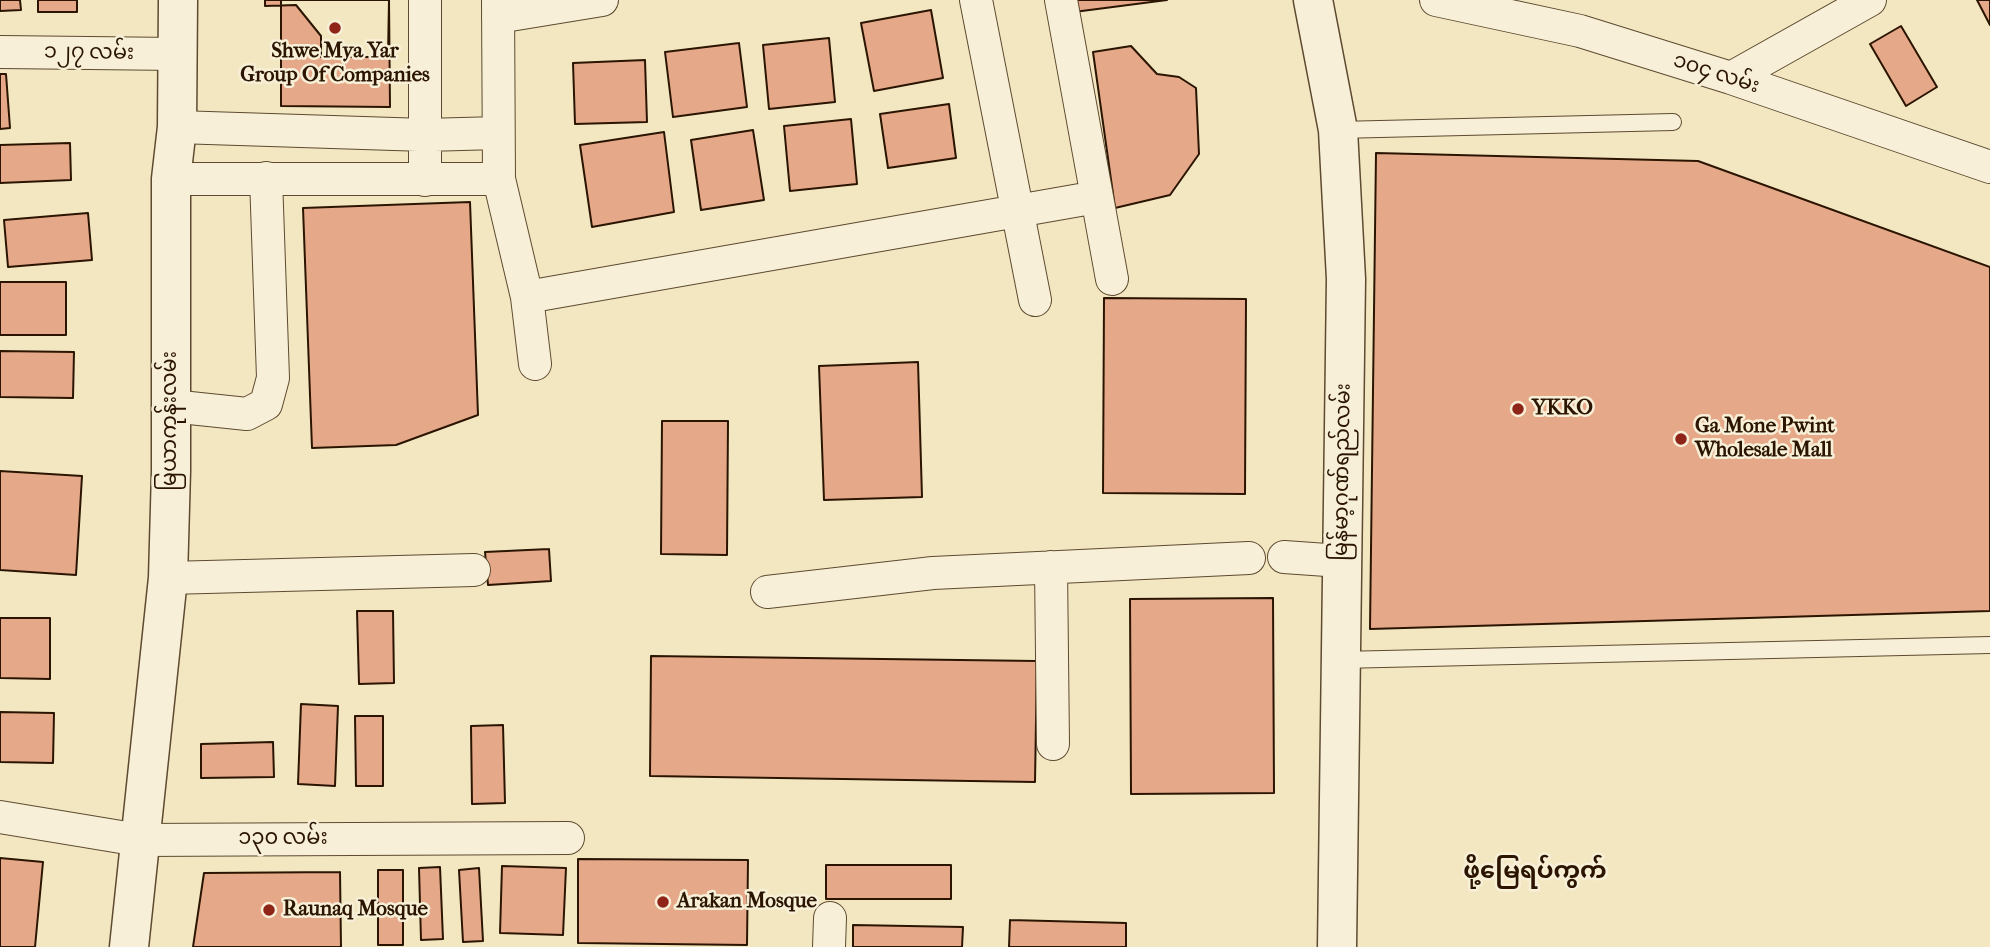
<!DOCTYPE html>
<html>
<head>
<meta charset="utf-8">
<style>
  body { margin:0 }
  canvas { display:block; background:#f3e7c1 }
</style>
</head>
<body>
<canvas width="1990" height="947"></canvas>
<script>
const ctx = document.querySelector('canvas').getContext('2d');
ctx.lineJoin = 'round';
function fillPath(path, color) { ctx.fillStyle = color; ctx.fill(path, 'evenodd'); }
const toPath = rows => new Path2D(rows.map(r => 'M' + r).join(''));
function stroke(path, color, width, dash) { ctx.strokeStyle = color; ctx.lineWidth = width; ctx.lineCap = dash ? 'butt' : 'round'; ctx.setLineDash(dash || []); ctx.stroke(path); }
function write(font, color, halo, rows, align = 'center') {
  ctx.font = font + ' "IM FELL French Canon","Noto Sans Myanmar",serif'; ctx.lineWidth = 5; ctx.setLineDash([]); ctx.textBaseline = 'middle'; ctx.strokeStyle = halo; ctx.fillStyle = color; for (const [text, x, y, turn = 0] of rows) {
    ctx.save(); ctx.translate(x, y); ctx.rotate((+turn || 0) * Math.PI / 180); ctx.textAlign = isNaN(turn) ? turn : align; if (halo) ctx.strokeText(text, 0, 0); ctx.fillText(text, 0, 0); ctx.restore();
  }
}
const building = toPath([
  [0,0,20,0,21,10,0,11,0,0],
  [38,0,77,0,77,12,38,12,38,0],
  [265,0,389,0,388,57,321,57,321,36,296,5,265,6,265,0],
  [281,0,389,0,390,107,281,106,281,0],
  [1073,0,1167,0,1074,12,1073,0],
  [1977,0,1990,0,1990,25,1977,0],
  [931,10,943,78,874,91,861,23,931,10],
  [1901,26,1937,87,1906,106,1870,44,1901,26],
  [829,38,835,102,769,109,763,45,829,38],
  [739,43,747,107,673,117,665,52,739,43],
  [1131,46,1157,74,1179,77,1196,88,1199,154,1170,195,1115,208,1093,52,1131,46],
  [645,60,647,122,575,124,573,63,645,60],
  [0,74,6,74,10,128,0,129,0,74],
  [949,104,956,158,888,168,880,114,949,104],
  [851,119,857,184,790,191,784,126,851,119],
  [753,130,764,200,701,210,691,140,753,130],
  [664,132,674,212,592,227,580,145,664,132],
  [70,143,71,180,0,183,0,145,70,143],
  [1376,153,1698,161,1990,267,1990,611,1370,629,1376,153],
  [470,202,478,415,396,445,312,448,303,208,470,202],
  [88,213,92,260,8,267,4,220,88,213],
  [0,282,66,282,66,335,0,335,0,282],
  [1104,298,1246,299,1245,494,1103,493,1104,298],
  [0,351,74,352,73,398,0,397,0,351],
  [918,362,922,497,824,500,819,366,918,362],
  [662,421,728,421,727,555,661,554,662,421],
  [0,471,82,476,76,575,0,570,0,471],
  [549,549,551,581,488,585,485,552,549,549],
  [1273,598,1274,793,1131,794,1130,599,1273,598],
  [357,611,393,611,394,683,359,684,357,611],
  [0,618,50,618,50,679,0,678,0,618],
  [651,656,1037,661,1035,782,650,776,651,656],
  [301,704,338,706,335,786,298,784,301,704],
  [0,712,54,713,53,763,0,762,0,712],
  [355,716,383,716,383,786,356,786,355,716],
  [503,725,505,803,472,804,471,726,503,725],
  [273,742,274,777,201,778,201,744,273,742],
  [0,858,43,862,35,947,0,947,0,858],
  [578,859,748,860,747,945,578,943,578,859],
  [826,865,951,865,951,899,826,899,826,865],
  [502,866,566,868,563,935,500,933,502,866],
  [440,867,443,939,421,940,419,868,440,867],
  [479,868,483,941,463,942,459,870,479,868],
  [378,870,403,870,403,945,378,945,378,870],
  [340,872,341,947,193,947,204,873,340,872],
  [1010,920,1126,923,1126,947,1009,947,1010,920],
  [853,925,963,927,962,947,853,947,853,925]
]);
fillPath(building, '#e5a98a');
stroke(building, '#2b1500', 2);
const service = toPath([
  [1338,130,1673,122],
  [1340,660,1990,645]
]);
const minor = toPath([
  [425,0,425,180],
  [498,0,499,179,527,297,535,364],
  [976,0,1035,300],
  [1061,0,1112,279],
  [1436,0,1580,31,1731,78,1990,167],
  [498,17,602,0],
  [0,52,177,54],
  [1731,78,1870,0],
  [177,127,425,135,498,133],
  [171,179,499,179],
  [527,297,1097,197],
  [171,406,247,414,266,404,273,378,266,178],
  [1284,557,1341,561],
  [1051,567,1053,744],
  [168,578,474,570],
  [767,592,933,573,1249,558],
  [0,817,139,840,568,838],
  [829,947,830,918]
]);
const tertiary = toPath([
  [1313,0,1338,130,1346,279,1337,947],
  [129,947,168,578,171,471,171,179,177,127,178,0]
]);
stroke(service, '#5d4a30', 18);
stroke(minor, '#5d4a30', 34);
stroke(tertiary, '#5d4a30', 41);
stroke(service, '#f7efd7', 16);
stroke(minor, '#f7efd7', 32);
stroke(tertiary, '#f7efd7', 38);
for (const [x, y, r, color] of [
  [335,28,7,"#8f2418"],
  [1518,409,7,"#8f2418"],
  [1681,439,7,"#8f2418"],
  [663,902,7,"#8f2418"],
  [269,910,7,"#8f2418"]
]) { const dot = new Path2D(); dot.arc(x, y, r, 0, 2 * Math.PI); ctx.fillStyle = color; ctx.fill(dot); stroke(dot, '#f7efd7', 2.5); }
write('bold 21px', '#2b1500', '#f7efd7', [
  ["Shwe Mya Yar",335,52,"center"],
  ["Group Of Companies",335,76,"center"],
  ["YKKO",1532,409],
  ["Ga Mone Pwint",1695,427],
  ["Wholesale Mall",1695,451],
  ["Arakan Mosque",677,902],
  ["Raunaq Mosque",283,910]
], 'left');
write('21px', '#2b1500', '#f7efd7', [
  ["၁၂၇ လမ်း",89,53,1],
  ["၁၀၄ လမ်း",1716,74,18],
  ["မြယာကုန်းလမ်း",171,421,-90],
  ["မြန်မာ့ဂုဏ်ရည်လမ်း",1343,472,-89],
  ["၁၃၀ လမ်း",283,839]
]);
write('bold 24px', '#2b1500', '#f7efd7', [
  ["ဖို့မြေရပ်ကွက်",1535,872]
]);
</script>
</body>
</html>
